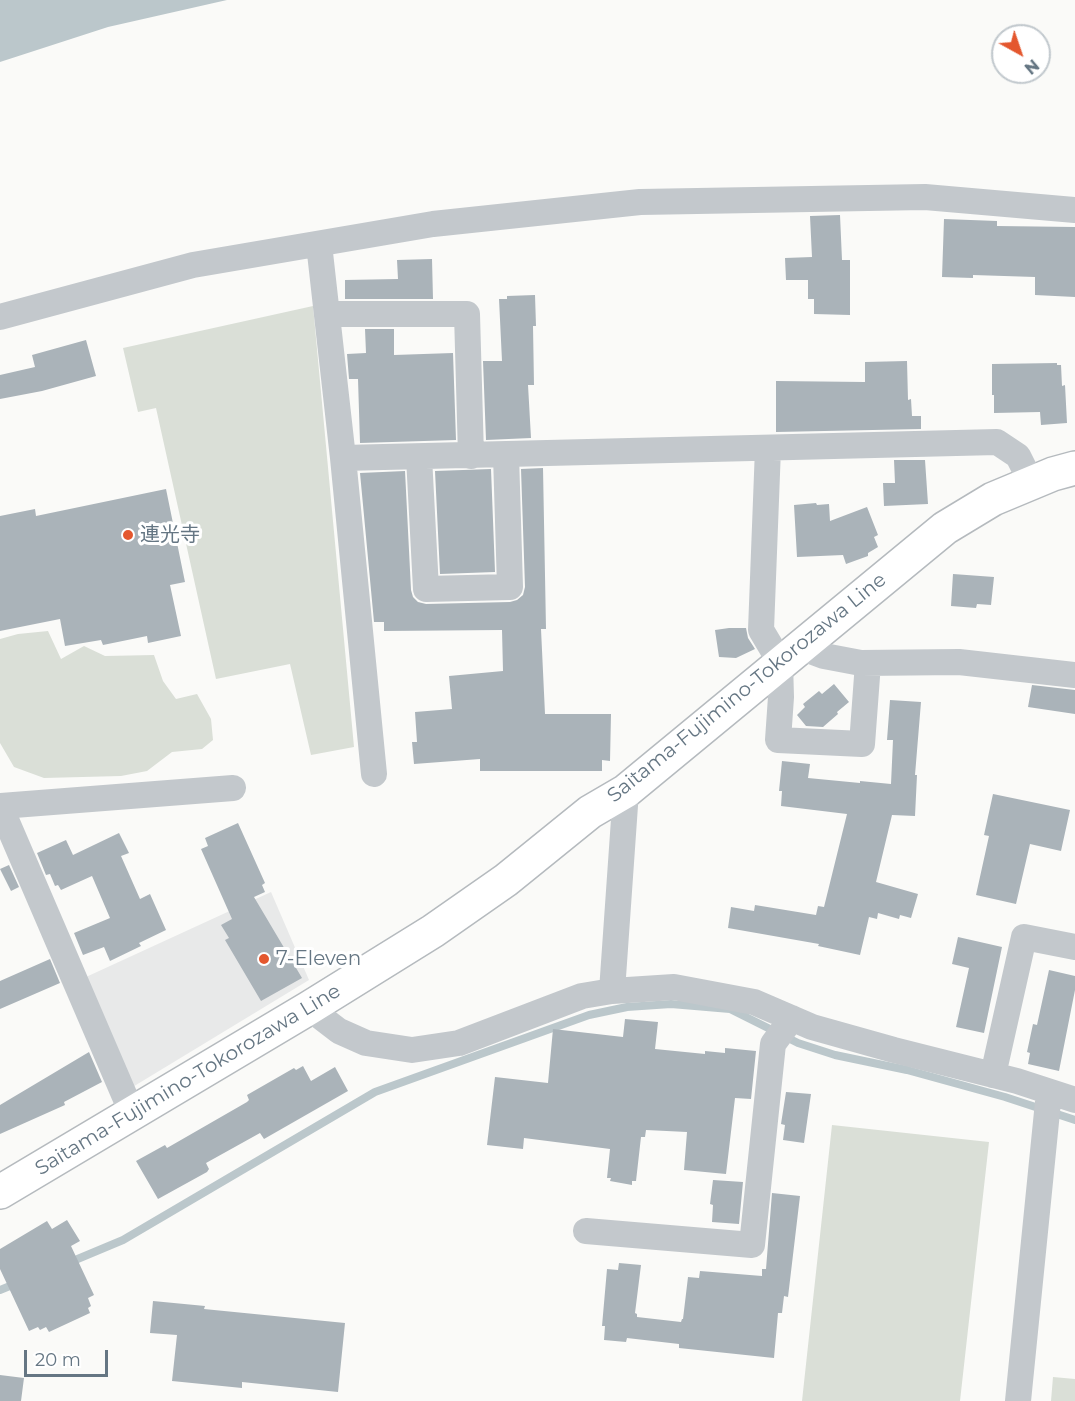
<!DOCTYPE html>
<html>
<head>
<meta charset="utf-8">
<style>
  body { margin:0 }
  #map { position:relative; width:1075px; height:1401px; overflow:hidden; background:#fafaf8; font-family:Montserrat,sans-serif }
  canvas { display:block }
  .north { position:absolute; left:991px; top:24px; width:60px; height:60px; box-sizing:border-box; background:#fff; border:2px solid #c1c8cd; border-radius:50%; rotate:140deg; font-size:16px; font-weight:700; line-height:24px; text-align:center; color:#657683 }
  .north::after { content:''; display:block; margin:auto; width:21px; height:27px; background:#e4572e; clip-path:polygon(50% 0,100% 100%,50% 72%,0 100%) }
  .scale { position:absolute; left:24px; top:1350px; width:84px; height:27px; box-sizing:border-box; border:3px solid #657683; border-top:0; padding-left:8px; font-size:18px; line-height:21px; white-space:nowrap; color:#657683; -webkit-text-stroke:4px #fff; paint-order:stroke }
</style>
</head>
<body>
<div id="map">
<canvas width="1075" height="1401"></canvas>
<div class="north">N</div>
<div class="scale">20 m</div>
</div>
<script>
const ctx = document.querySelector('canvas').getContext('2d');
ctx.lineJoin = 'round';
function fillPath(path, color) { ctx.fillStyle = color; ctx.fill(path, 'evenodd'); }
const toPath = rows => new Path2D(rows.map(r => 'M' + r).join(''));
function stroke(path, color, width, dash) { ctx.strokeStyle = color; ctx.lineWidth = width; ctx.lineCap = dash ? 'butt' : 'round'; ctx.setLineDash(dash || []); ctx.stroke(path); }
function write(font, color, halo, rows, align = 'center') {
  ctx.font = font + ' Montserrat,"Noto Sans JP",sans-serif'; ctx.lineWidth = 6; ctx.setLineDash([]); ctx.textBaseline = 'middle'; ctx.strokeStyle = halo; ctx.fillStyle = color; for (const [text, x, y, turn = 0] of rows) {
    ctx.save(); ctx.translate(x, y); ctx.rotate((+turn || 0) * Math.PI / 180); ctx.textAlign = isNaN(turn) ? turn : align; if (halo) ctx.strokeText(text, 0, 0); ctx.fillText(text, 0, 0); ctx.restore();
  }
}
fillPath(toPath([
  [271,892,309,980,131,1088,86,977]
]), '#e8e9e9');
fillPath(toPath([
  [313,306,354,747,311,755,290,664,216,679,156,408,138,412,123,348],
  [48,631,61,659,84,646,105,656,154,655,163,681,176,699,197,694,211,719,213,740,202,749,172,752,147,771,121,776,44,778,14,767,0,743,0,639,18,634],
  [832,1125,989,1142,960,1401,802,1401],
  [1053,1377,1075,1379,1075,1401,1051,1401]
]), '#dadfd7');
fillPath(toPath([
  [0,0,227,0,108,27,0,62]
]), '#bbc7cb');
stroke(toPath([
  [68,1263,123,1240,375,1092,589,1015,627,1007,671,1004,730,1009,798,1043,835,1055,907,1070,1005,1097,1075,1120],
  [0,1290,17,1283]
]), '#bbc7cb', 8);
fillPath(toPath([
  [840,215,842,260,850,260,850,315,814,314,814,299,808,299,808,280,786,280,785,258,812,257,810,216],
  [944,219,997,221,997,226,1075,227,1075,297,1035,295,1035,277,973,275,973,278,942,277],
  [432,259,433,299,345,299,345,280,398,279,397,260],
  [535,295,536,326,533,326,534,385,528,385,531,438,486,440,483,361,502,361,499,299,507,299,507,296],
  [365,329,394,329,394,355,453,353,456,440,360,443,358,379,349,379,347,354,366,353],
  [86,340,96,376,42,391,0,399,0,375,35,367,32,355],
  [907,361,908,400,911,399,912,416,921,416,921,429,776,432,776,381,865,382,865,362],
  [1057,363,1057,365,1061,365,1062,386,1065,385,1067,423,1041,425,1040,412,994,413,994,395,992,395,992,364],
  [894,460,925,460,928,504,884,506,883,483,895,483],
  [543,468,546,629,541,629,545,714,611,714,610,761,602,760,602,771,480,771,480,759,414,764,412,742,417,742,415,712,452,709,449,676,503,671,502,630,384,631,384,622,374,622,360,473,405,471,411,590,413,597,418,602,426,604,510,602,517,600,523,595,525,587,521,469],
  [491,469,495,572,440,574,435,471],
  [166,489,185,582,170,585,181,636,148,643,147,636,103,645,101,640,65,646,60,619,0,631,0,516,35,509,36,516],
  [816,503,817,505,829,504,830,521,867,507,878,535,874,537,878,547,868,553,868,556,846,564,843,555,797,557,794,505],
  [953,574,994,577,991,605,977,604,976,608,951,606],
  [729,628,746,628,748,638,755,649,736,658,719,657,715,630],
  [834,684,849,702,837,712,838,714,823,727,806,726,797,715,805,707,803,704,819,691,822,694],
  [1032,685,1075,690,1075,714,1028,707],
  [890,700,921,702,915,775,917,775,915,816,892,815,876,882,918,894,911,918,900,915,899,919,878,913,877,919,869,917,860,955,818,946,819,944,728,928,731,907,754,911,755,905,816,915,818,906,824,907,847,814,781,806,782,791,779,791,782,761,810,764,808,778,860,783,860,781,891,784,893,740,887,740],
  [993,794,1070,810,1061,851,1030,844,1016,904,976,895,989,836,984,835],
  [238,823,265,883,262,885,265,892,254,897,302,978,261,1001,225,940,229,938,221,925,232,919,201,849,208,846,205,838],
  [119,833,129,853,121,856,140,899,150,894,166,930,139,943,141,946,110,961,104,947,83,955,74,933,110,918,92,876,61,890,58,885,55,886,50,874,46,875,37,853,66,840,73,855],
  [9,865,19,887,11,891,0,869],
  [958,937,1002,947,984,1033,956,1027,969,968,952,964],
  [50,959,60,983,0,1009,0,981],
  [1049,970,1075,976,1075,990,1059,1071,1028,1064,1030,1053,1027,1052,1033,1024,1037,1025],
  [625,1019,658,1022,655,1049,705,1054,705,1051,725,1053,725,1048,756,1051,751,1099,735,1098,726,1174,684,1170,687,1132,646,1130,645,1137,641,1137,636,1181,632,1181,632,1185,610,1181,611,1178,607,1178,610,1149,524,1138,523,1149,487,1145,495,1077,548,1083,553,1029,623,1037],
  [89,1052,102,1082,64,1102,65,1105,0,1134,0,1105],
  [303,1066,311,1081,335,1067,348,1091,264,1139,260,1133,206,1163,209,1169,207,1172,158,1199,136,1161,165,1145,167,1148,247,1102,249,1100,247,1095,294,1068,296,1070],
  [786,1092,811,1094,804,1143,783,1140,785,1125,781,1124],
  [713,1180,743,1182,739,1224,712,1222,713,1205,710,1204],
  [772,1193,800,1196,788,1297,784,1296,782,1313,778,1313,774,1358,679,1348,679,1344,627,1338,626,1342,604,1340,605,1326,602,1326,607,1269,618,1270,619,1263,641,1265,635,1313,637,1314,637,1317,681,1322,682,1319,683,1319,688,1277,699,1278,700,1271,762,1276,762,1269,766,1269],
  [67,1220,80,1241,71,1246,94,1295,88,1298,91,1306,88,1308,90,1313,49,1332,46,1327,40,1330,38,1327,29,1331,0,1269,0,1249,47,1221,52,1229],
  [153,1301,205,1306,204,1309,345,1323,338,1392,242,1382,242,1388,172,1381,177,1335,150,1333],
  [0,1375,24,1378,21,1401,0,1401]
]), '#aab3b9');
const primary = toPath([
  [0,1192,309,1008,433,931,506,880,590,812,626,791,945,528,993,499,1053,474,1075,468]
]);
stroke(primary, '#b5babe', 36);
stroke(toPath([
  [319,244,343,458,374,774],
  [327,314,467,314,471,456],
  [0,317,193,265,433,224,640,202,925,197,1075,210],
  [768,448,761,630,780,662,781,697,778,740,862,744,868,663],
  [419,457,426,589,510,587,506,455],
  [343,458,997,442,1018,456,1031,482],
  [800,647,824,656,861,663,959,662,1075,675],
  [0,806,132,1113],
  [1,806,233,788],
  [612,991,626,791],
  [309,1008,339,1031,366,1043,412,1050,459,1043,582,996,612,991,674,987,754,1002,812,1027,894,1050,1017,1081,1075,1100],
  [993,1075,1024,937,1075,947],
  [586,1231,752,1245,773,1044,792,1018],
  [1018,1401,1049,1092]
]), '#c3c8cc', 26);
stroke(primary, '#fff', 33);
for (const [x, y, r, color] of [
  [128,535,6,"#e4572e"],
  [264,959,6,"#e4572e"]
]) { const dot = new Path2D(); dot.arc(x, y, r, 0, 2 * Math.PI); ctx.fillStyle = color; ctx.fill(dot); stroke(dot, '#fff', 2); }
write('20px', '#657683', '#fff', [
  ["連光寺",140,535],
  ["7-Eleven",276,959]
], 'left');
write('20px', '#657683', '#fff', [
  ["Saitama-Fujimino-Tokorozawa Line",747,688,-39],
  ["Saitama-Fujimino-Tokorozawa Line",188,1080,-31]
]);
</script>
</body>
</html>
